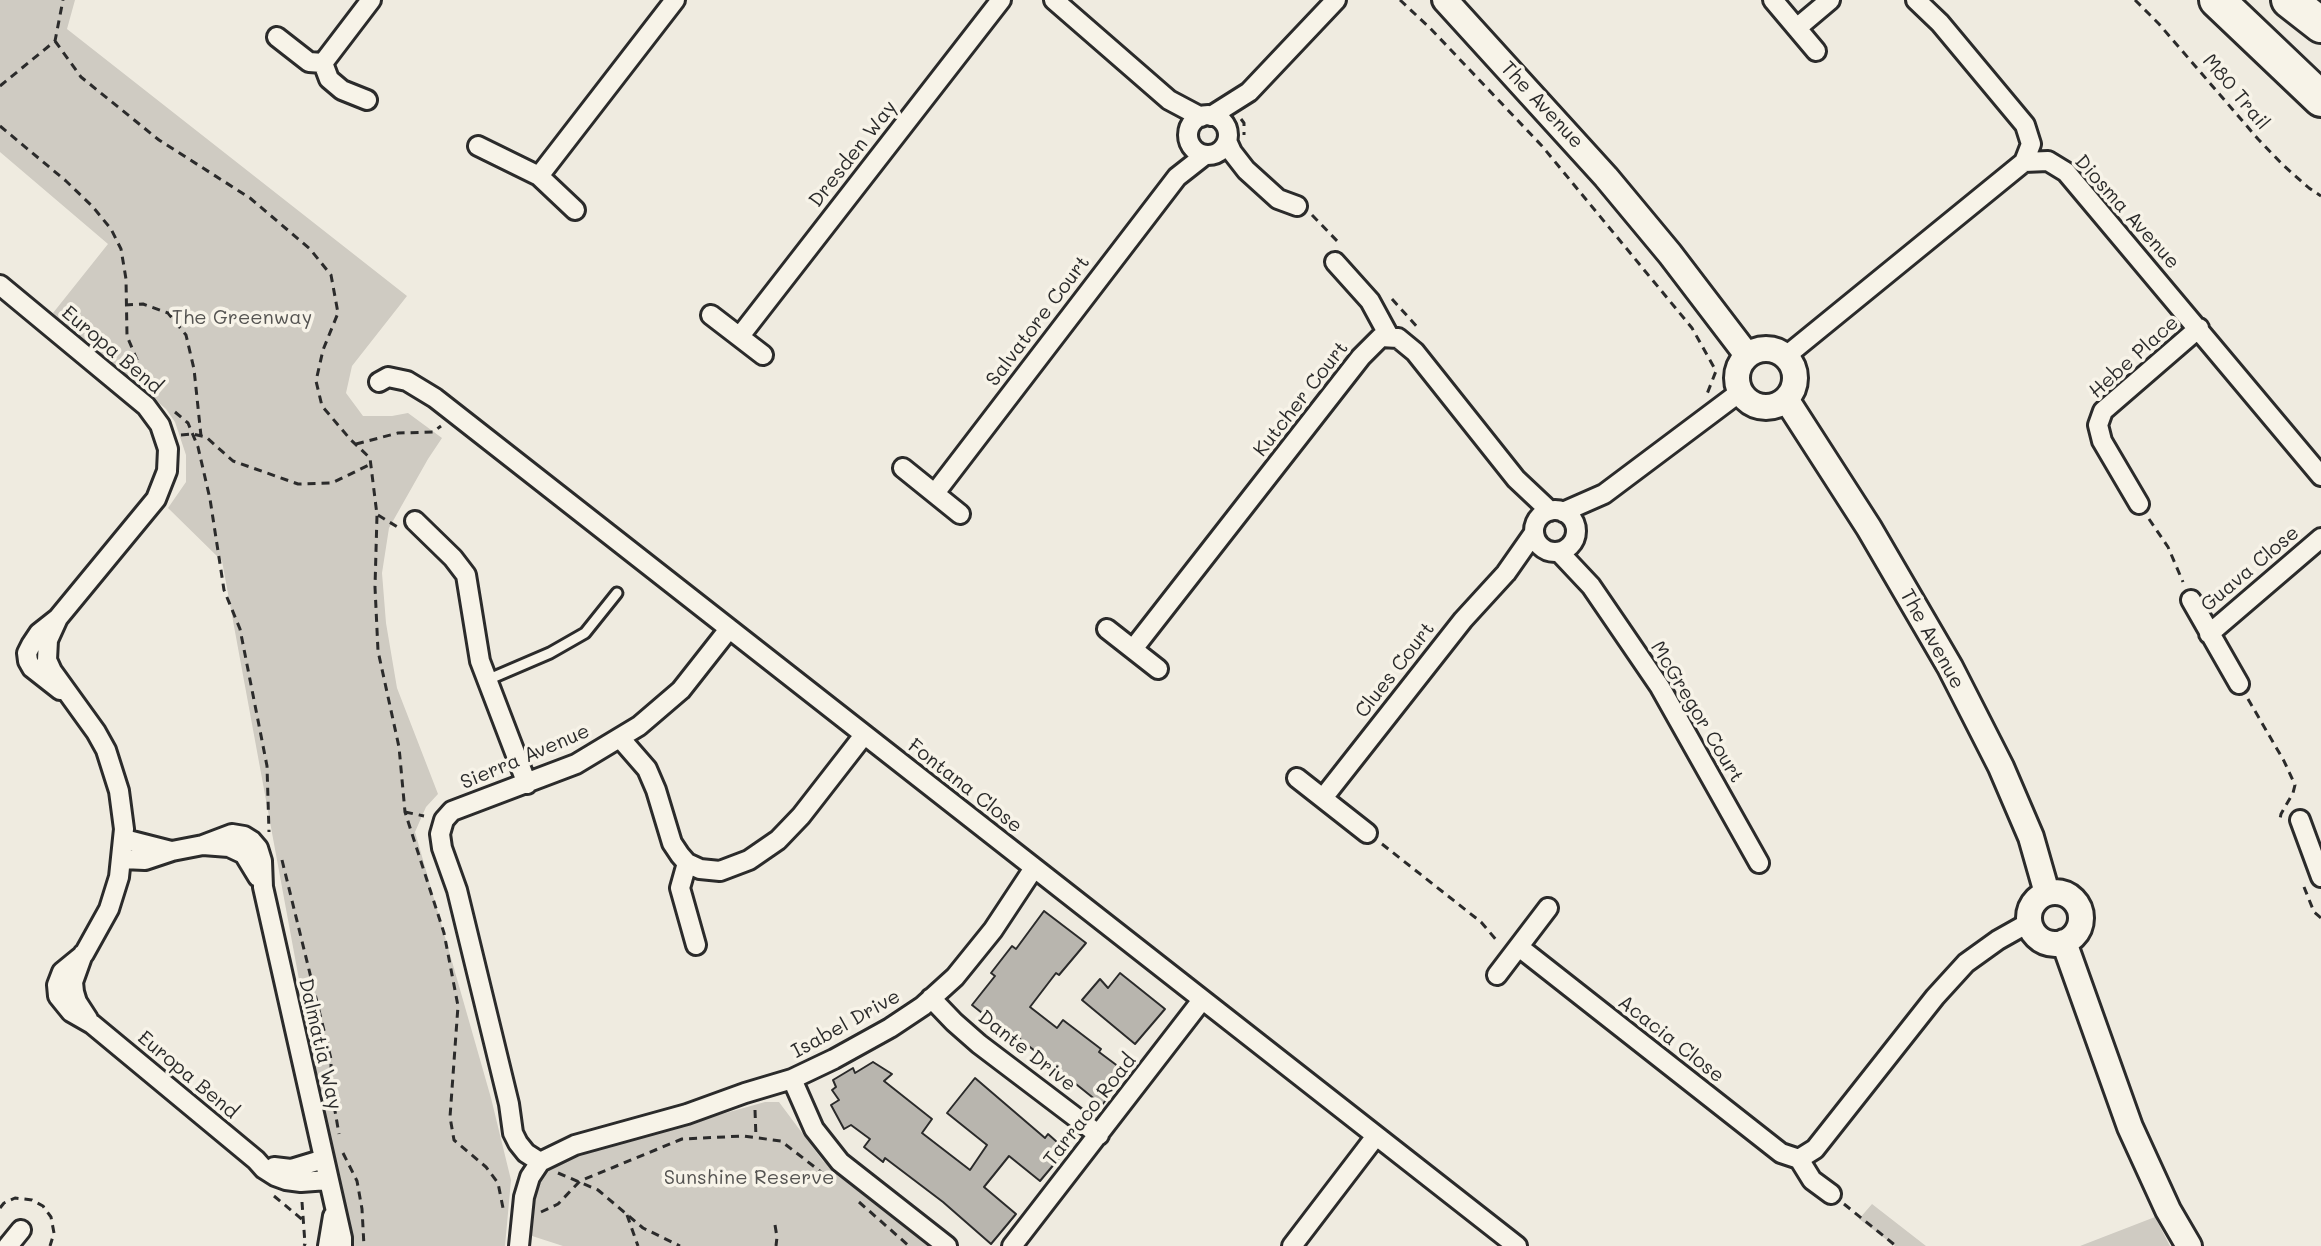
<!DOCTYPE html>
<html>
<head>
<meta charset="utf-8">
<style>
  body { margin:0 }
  canvas { display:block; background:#efebe0 }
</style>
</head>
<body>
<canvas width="2321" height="1246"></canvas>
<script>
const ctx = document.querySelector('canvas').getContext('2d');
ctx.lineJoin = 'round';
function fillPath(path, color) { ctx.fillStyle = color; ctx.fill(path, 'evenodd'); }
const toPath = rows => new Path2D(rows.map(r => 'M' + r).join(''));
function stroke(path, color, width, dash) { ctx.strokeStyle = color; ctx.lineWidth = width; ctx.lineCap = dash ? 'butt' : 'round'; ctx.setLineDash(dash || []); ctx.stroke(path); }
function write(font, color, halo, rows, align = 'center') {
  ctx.font = font + ' Mali,sans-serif'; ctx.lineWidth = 7; ctx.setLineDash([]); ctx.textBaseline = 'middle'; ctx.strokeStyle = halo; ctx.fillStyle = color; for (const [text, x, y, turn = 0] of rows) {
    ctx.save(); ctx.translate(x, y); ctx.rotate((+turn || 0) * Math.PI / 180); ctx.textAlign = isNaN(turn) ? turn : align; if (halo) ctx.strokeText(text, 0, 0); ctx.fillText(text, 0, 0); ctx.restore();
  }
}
fillPath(toPath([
  [0,0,75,0,67,29,407,296,352,366,346,393,363,416,392,416,408,413,442,438,428,459,389,528,382,573,386,623,397,688,438,794,426,807,415,832,491,1098,511,1180,505,1246,348,1246,222,561,168,508,186,482,186,455,175,422,166,409,53,313,108,244,0,152],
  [765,1102,779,1102,823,1161,932,1246,563,1246,529,1235,531,1204,538,1173,560,1157,597,1149],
  [1872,1204,1926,1246,1895,1246,1859,1219],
  [2155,1217,2170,1246,2080,1246]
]), '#cfcbc2');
const building = toPath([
  [1044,911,1086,943,1059,975,1056,973,1030,1007,1057,1028,1063,1020,1101,1049,1099,1052,1127,1073,1102,1105,1020,1039,1017,1041,972,1005,995,976,991,973,1012,946,1016,949,1044,911],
  [1120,973,1165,1009,1135,1044,1082,1000,1100,979,1108,988,1120,973],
  [873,1062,892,1074,884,1081,932,1119,922,1133,970,1170,987,1145,947,1113,975,1078,1045,1138,1048,1134,1066,1150,1040,1181,1009,1156,984,1187,1016,1214,991,1244,943,1202,885,1158,883,1162,864,1147,870,1139,851,1125,844,1129,831,1105,839,1100,832,1090,836,1087,833,1080,853,1068,855,1073,873,1062]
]);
fillPath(building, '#b8b5ae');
stroke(building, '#2b2b2b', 2);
const service = toPath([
  [487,680,550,653,585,633,617,593]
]);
const minor = toPath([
  [1054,0,1169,100,1201,117],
  [1773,0,1816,51],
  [1916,0,1940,23,2025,125,2031,144,2024,162],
  [1798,27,1830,0],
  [277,37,309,62,323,63],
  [367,100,342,90,329,79,323,63,371,0],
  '1188 135a20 20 0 1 1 40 0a20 20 0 1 1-40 0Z',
  [1211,116,1249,92,1336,0],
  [1227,141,1232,152,1246,170,1278,199,1297,206],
  [478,146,539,176,575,210],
  [539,176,675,0],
  [1335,262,1370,301,1389,336],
  [0,285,146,406,160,425,168,449,167,471,156,499,58,618,39,633,31,645,27,653,28,661,32,668,60,690],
  [711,315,763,355],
  [740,336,1001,0],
  [1786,356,2024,162,2048,161,2066,172,2321,476],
  [379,382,388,377,407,381,435,398,1517,1246],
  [903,468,960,514],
  [935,493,1177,177,1205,155],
  [2139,504,2102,441,2098,425,2103,411,2199,328],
  '1534 531a21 21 0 1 1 42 0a21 21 0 1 1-42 0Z',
  [1563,512,1604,494,1740,392],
  [415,521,453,558,466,575,480,661,527,784],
  [1559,552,1591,586,1660,687,1759,863],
  [2191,600,2239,684],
  [58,618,48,640,47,660,52,671,96,732,106,750,119,791,124,829,119,877,109,909,84,954,62,972,57,985,58,996,71,1012,92,1024,256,1160,264,1169,275,1176,286,1180,301,1182,328,1180],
  [1107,629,1158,669],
  [2209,634,2321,538],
  [1133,649,1361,357,1381,337,1398,338,1415,352,1516,479,1550,511],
  [620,738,647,769,656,790,672,843,680,855,687,863,700,869,720,871,749,860,778,840,801,816,864,735],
  [1297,778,1367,833],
  [1323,798,1463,620,1506,573,1534,533],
  [2300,820,2321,877],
  [124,839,171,851],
  [203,845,232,834,244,836,252,841,258,848,262,861,263,887,342,1238,342,1246],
  [122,859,145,860,172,851,203,845,229,847,244,854,258,877],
  [687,863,680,888,696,945],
  [1519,947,1781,1153,1799,1159,1815,1149,1935,997,1966,963,1998,940,2030,922],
  [83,954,73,982,74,992,77,1002,88,1019],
  [1497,975,1548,908],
  [931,998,954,1022,979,1044,1099,1135],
  [792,1079,814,1129,840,1162,947,1246],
  [1799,1159,1812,1180,1831,1194],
  [540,1162,526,1153,518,1143,513,1133,509,1104,457,890,442,848,440,834,444,820,452,811,576,764,639,726,681,690,729,629],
  [274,1167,291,1169,324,1159],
  [8,1246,21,1230],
  [328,1246,333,1216],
  [519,1246,524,1197,530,1177,540,1162,575,1145,687,1114,745,1093,792,1079,834,1059,890,1028,923,1006,955,977,993,930,1034,868],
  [1012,1246,1202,1000],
  [1292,1246,1376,1136]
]);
const tertiary = toPath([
  [1445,0,1606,177,1670,254,1747,355],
  '1737 378a29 29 0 1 1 58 0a29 29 0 1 1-58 0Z',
  [1786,399,1869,528,1950,667,2001,767,2031,837,2047,893],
  '2029 918a26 26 0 1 1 52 0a26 26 0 1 1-52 0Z',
  [2064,942,2130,1127,2168,1210,2189,1246]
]);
const motorway = toPath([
  [2217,0,2321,99],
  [2289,0,2321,25]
]);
stroke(service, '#2b2b2b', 15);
stroke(minor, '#2b2b2b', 24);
stroke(tertiary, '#2b2b2b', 30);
stroke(motorway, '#2b2b2b', 40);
stroke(toPath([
  [1400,0,1430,28,1542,146,1692,328,1716,371,1707,394],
  [2135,0,2159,24,2258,139,2283,165,2309,188,2321,196],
  [55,41,81,77,159,140,250,198,310,249,331,275,338,313,323,350,316,381,322,406,350,439,370,458,377,515,375,587,378,651,399,747,405,812,444,933,458,1006,450,1117,454,1140,486,1167,498,1183,503,1208],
  [0,86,55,41,63,0],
  [1241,119,1244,123,1244,135],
  [0,126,66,181,93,207,111,229,121,249,126,279,127,336,140,367,155,388],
  [1312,215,1340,244],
  [1392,299,1419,329],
  [125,305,143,304,168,313,186,335,194,369,201,436],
  [175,412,188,423,198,447,210,499,224,590,240,629,267,766,269,832],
  [181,435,193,434,206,437,233,461,298,484,332,483,371,464],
  [356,444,398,433,433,432,441,426],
  [378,515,399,528],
  [2149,519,2168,547,2183,582],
  [2248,699,2284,761,2295,785,2293,793,2281,814,2280,819],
  [405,812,424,816],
  [1382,844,1481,922,1498,942],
  [282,860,331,1059,331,1088,339,1134],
  [2304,887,2314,912,2321,918],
  [755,1110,756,1138],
  [343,1153,357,1181,362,1209,364,1246],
  [558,1173,598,1190,643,1228,680,1246],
  [274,1196,304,1221],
  [302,1202,305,1244,304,1246],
  [859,1202,909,1246],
  [1844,1204,1896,1246],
  [0,1208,4,1203,15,1198,32,1200,43,1206,51,1217,54,1233,50,1246],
  [541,1212,558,1204,580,1181,682,1139,743,1136,781,1141,825,1175],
  [627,1215,638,1246],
  [775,1225,777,1237,776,1246]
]), '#2b2b2b', 3, [8, 6]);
stroke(service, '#f7f3e8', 9);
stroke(minor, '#f7f3e8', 18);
stroke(tertiary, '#f7f3e8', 24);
stroke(motorway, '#f7f3e8', 34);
write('20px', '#2b2b2b', '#f7f3e8', [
  ["M80 Trail",2236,92,50],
  ["The Avenue",1542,105,47],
  ["Dresden Way",853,154,-52],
  ["Diosma Avenue",2127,212,48],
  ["Salvatore Court",1038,321,-53],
  ["Europa Bend",112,350,40],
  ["Hebe Place",2134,357,-42],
  ["Kutcher Court",1301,399,-52],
  ["Guava Close",2250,569,-40],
  ["The Avenue",1932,639,61],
  ["Clues Court",1395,670,-52],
  ["McGregor Court",1697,712,59],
  ["Sierra Avenue",525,757,-23],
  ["Fontana Close",965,786,38],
  ["Isabel Drive",846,1024,-29],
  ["Acacia Close",1671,1039,38],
  ["Dalmatia Way",320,1044,77],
  ["Dante Drive",1027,1051,38],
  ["Europa Bend",188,1075,40],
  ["Tarraco Road",1090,1110,-52]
]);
write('20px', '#545351', '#f7f3e8', [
  ["The Greenway",242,318],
  ["Sunshine Reserve",749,1178]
]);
</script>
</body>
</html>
